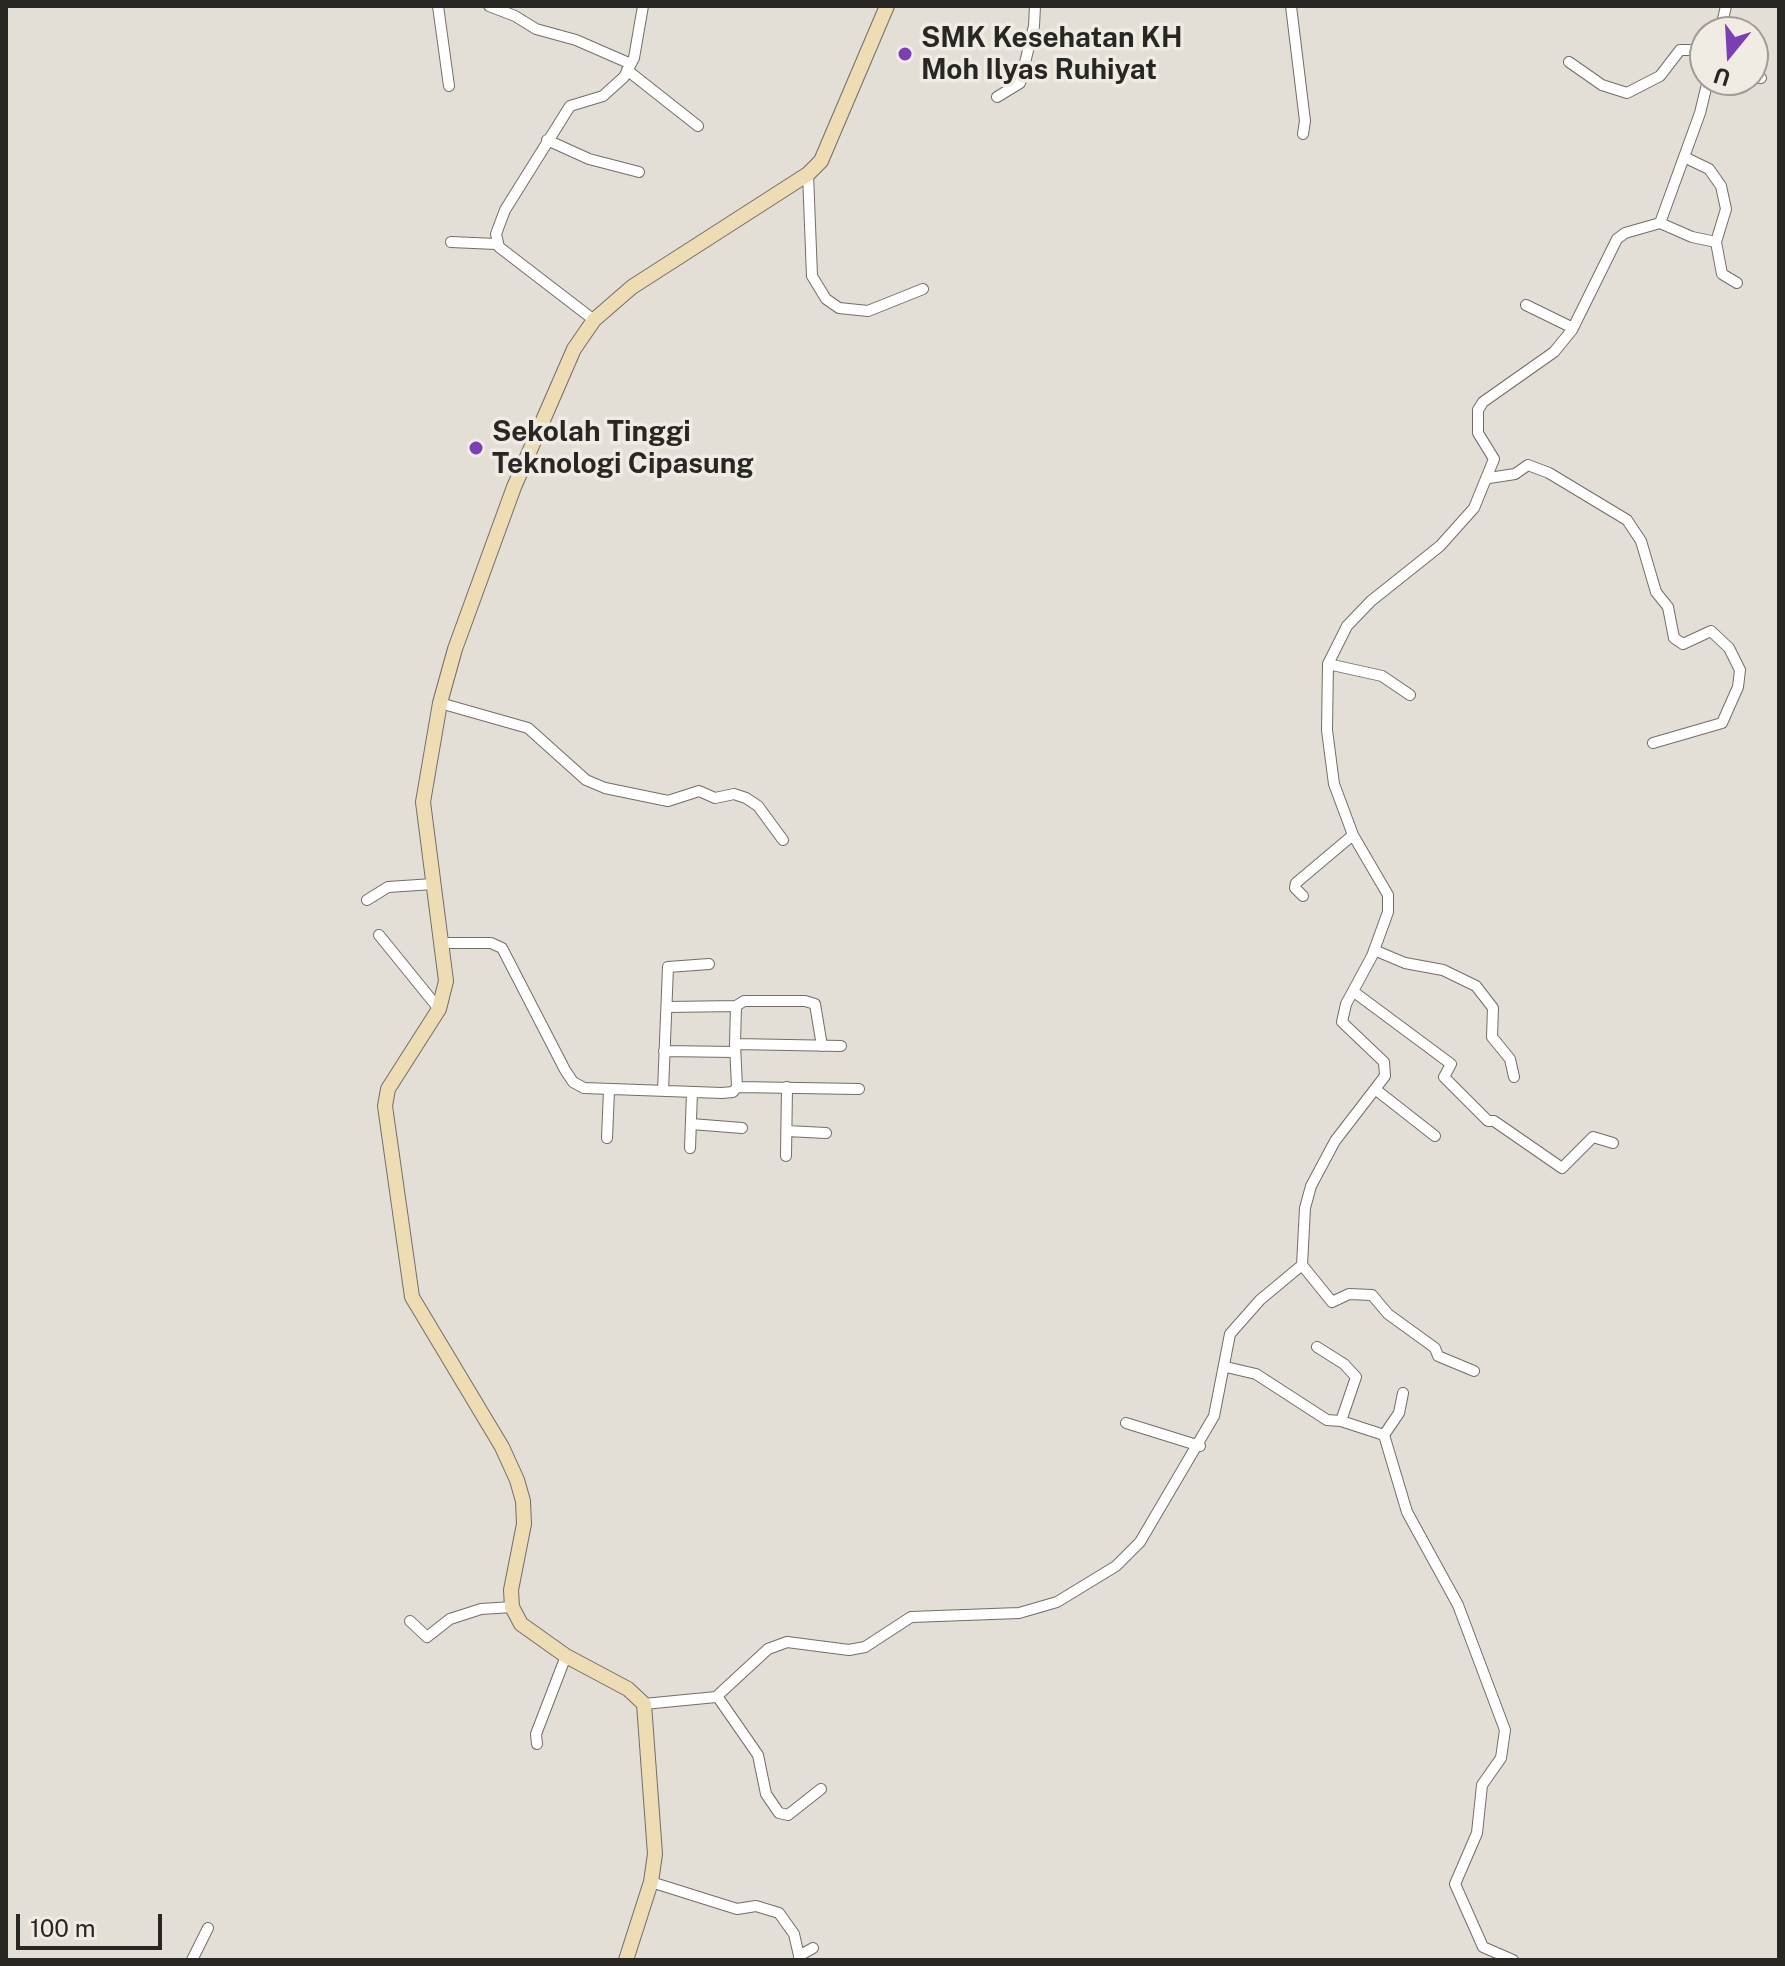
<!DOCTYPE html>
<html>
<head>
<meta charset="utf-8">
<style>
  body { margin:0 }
  #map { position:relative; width:1785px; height:1966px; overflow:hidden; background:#e3ded6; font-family:"Public Sans",sans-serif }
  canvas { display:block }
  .frame { position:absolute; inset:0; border:8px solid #292724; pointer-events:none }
  .north { position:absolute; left:1689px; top:16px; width:80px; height:80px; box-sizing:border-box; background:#f0ebe3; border:2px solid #a09d97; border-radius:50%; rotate:198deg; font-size:22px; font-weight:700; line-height:32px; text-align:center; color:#292724 }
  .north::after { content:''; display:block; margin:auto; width:28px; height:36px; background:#7c3eb3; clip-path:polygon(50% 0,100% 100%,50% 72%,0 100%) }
  .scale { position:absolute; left:16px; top:1914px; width:146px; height:36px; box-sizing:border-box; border:4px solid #292724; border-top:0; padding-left:10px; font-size:24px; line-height:28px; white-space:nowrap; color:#292724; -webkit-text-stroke:6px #f0ebe3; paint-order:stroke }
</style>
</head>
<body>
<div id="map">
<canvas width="1785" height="1966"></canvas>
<div class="frame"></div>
<div class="north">U</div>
<div class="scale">100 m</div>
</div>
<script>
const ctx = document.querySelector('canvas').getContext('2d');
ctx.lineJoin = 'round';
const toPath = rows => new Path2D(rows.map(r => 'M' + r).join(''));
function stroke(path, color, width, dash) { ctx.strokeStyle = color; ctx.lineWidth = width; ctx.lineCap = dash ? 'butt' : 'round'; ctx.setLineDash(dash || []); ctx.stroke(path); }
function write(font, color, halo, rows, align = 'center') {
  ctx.font = font + ' "Public Sans",sans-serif'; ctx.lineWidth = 7; ctx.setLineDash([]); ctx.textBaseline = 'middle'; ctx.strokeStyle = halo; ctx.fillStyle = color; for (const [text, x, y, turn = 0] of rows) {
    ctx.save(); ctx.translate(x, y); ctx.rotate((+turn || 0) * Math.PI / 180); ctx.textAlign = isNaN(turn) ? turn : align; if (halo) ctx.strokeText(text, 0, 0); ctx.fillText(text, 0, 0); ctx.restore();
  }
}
const street = toPath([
  [438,6,449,86],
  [489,6,515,16,536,29,576,40,631,64],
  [1291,6,1305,121,1303,134],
  [1720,32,1726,6],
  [1569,62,1602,85,1627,93,1660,76,1680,50,1705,50],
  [627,70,698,126],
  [1753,77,1761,78],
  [997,97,1020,83,1034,26,1035,6],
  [547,140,589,159,639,172],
  [1684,157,1709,169,1721,186,1726,209,1716,242],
  [808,174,812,276,826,299,839,308,868,311,923,289],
  [1660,223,1692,237,1716,242,1722,274,1737,283],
  [451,242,496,244],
  [1526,305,1573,328],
  [594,320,499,247,496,234,505,210,570,106,603,96,624,77,634,58,643,6],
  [1489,478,1515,474,1528,465,1549,473,1627,520,1641,541,1656,592,1668,607,1674,638,1683,644,1711,631,1729,648,1740,670,1738,687,1722,723,1653,743],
  [1328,664,1382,676,1410,695],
  [440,703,528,728,586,780,605,788,668,801,699,791,715,798,734,794,746,798,758,806,783,840],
  [1303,896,1295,888,1296,883,1353,835],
  [367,900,388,887,433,884],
  [379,935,439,1009],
  [440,943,491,943,502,948,565,1070,573,1082,584,1088,722,1093,733,1092,737,1087,859,1089],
  [1374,950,1405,963,1443,970,1476,986,1493,1008,1492,1037,1510,1059,1514,1077],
  [1354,992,1451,1064,1444,1077,1488,1121,1494,1121,1562,1168,1593,1137,1613,1143],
  [667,1007,736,1006],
  [735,1044,736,1006,744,1001,805,1001,815,1004,822,1046],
  [664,1051,734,1052],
  [737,1087,735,1044,841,1046],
  [1375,1089,1435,1136],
  [663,1091,668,967,709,964],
  [691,1124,742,1128],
  [787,1131,826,1133],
  [607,1138,609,1091],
  [690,1148,692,1092],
  [786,1156,787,1087],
  [1302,1265,1332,1302,1349,1294,1372,1295,1388,1314,1435,1348,1438,1356,1474,1371],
  [1317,1347,1344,1364,1356,1377,1341,1421],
  [1226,1367,1256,1374,1327,1420,1341,1421,1384,1435,1407,1512,1458,1605,1505,1730,1501,1758,1482,1785,1477,1833,1455,1884,1483,1947,1513,1960],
  [1126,1423,1200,1446],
  [1384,1435,1399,1413,1403,1393],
  [410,1621,427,1637,450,1619,481,1609,512,1607],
  [717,1696,758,1755,766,1794,779,1813,788,1815,821,1789],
  [644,1704,716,1697,768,1649,787,1642,849,1650,865,1647,911,1617,1019,1613,1057,1602,1116,1566,1140,1542,1214,1416,1230,1334,1260,1300,1302,1265,1305,1208,1311,1186,1335,1141,1385,1076,1384,1062,1342,1022,1346,1004,1372,956,1388,912,1388,895,1353,835,1334,784,1327,730,1328,664,1347,626,1371,601,1440,546,1474,508,1494,459,1478,433,1478,410,1483,402,1554,352,1572,330,1617,239,1625,233,1660,223,1700,113,1708,80],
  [537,1744,536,1734,566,1656],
  [651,1882,737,1909,756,1906,779,1913,794,1934,800,1960],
  [799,1956,813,1948],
  [192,1960,208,1928]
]);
const secondary = toPath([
  [626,1960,651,1882,655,1854,644,1704,628,1689,566,1656,521,1624,512,1607,511,1590,524,1524,523,1501,517,1480,502,1447,412,1297,385,1106,388,1089,439,1009,446,981,423,802,440,703,455,649,514,487,574,349,594,320,632,287,808,174,821,161,887,6]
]);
stroke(street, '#726e67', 12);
stroke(secondary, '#726e67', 16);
stroke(street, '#fff', 10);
stroke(secondary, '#eddcb4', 14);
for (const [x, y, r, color] of [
  [905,54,8,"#7c3eb3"],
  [476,448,8,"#7c3eb3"]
]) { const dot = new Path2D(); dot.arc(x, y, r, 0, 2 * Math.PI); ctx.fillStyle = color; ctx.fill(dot); stroke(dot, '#f0ebe3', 3); }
write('bold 28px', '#292724', '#f0ebe3', [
  ["SMK Kesehatan KH",921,38],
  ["Moh Ilyas Ruhiyat",921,70],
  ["Sekolah Tinggi",492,432],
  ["Teknologi Cipasung",492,464]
], 'left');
</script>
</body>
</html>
